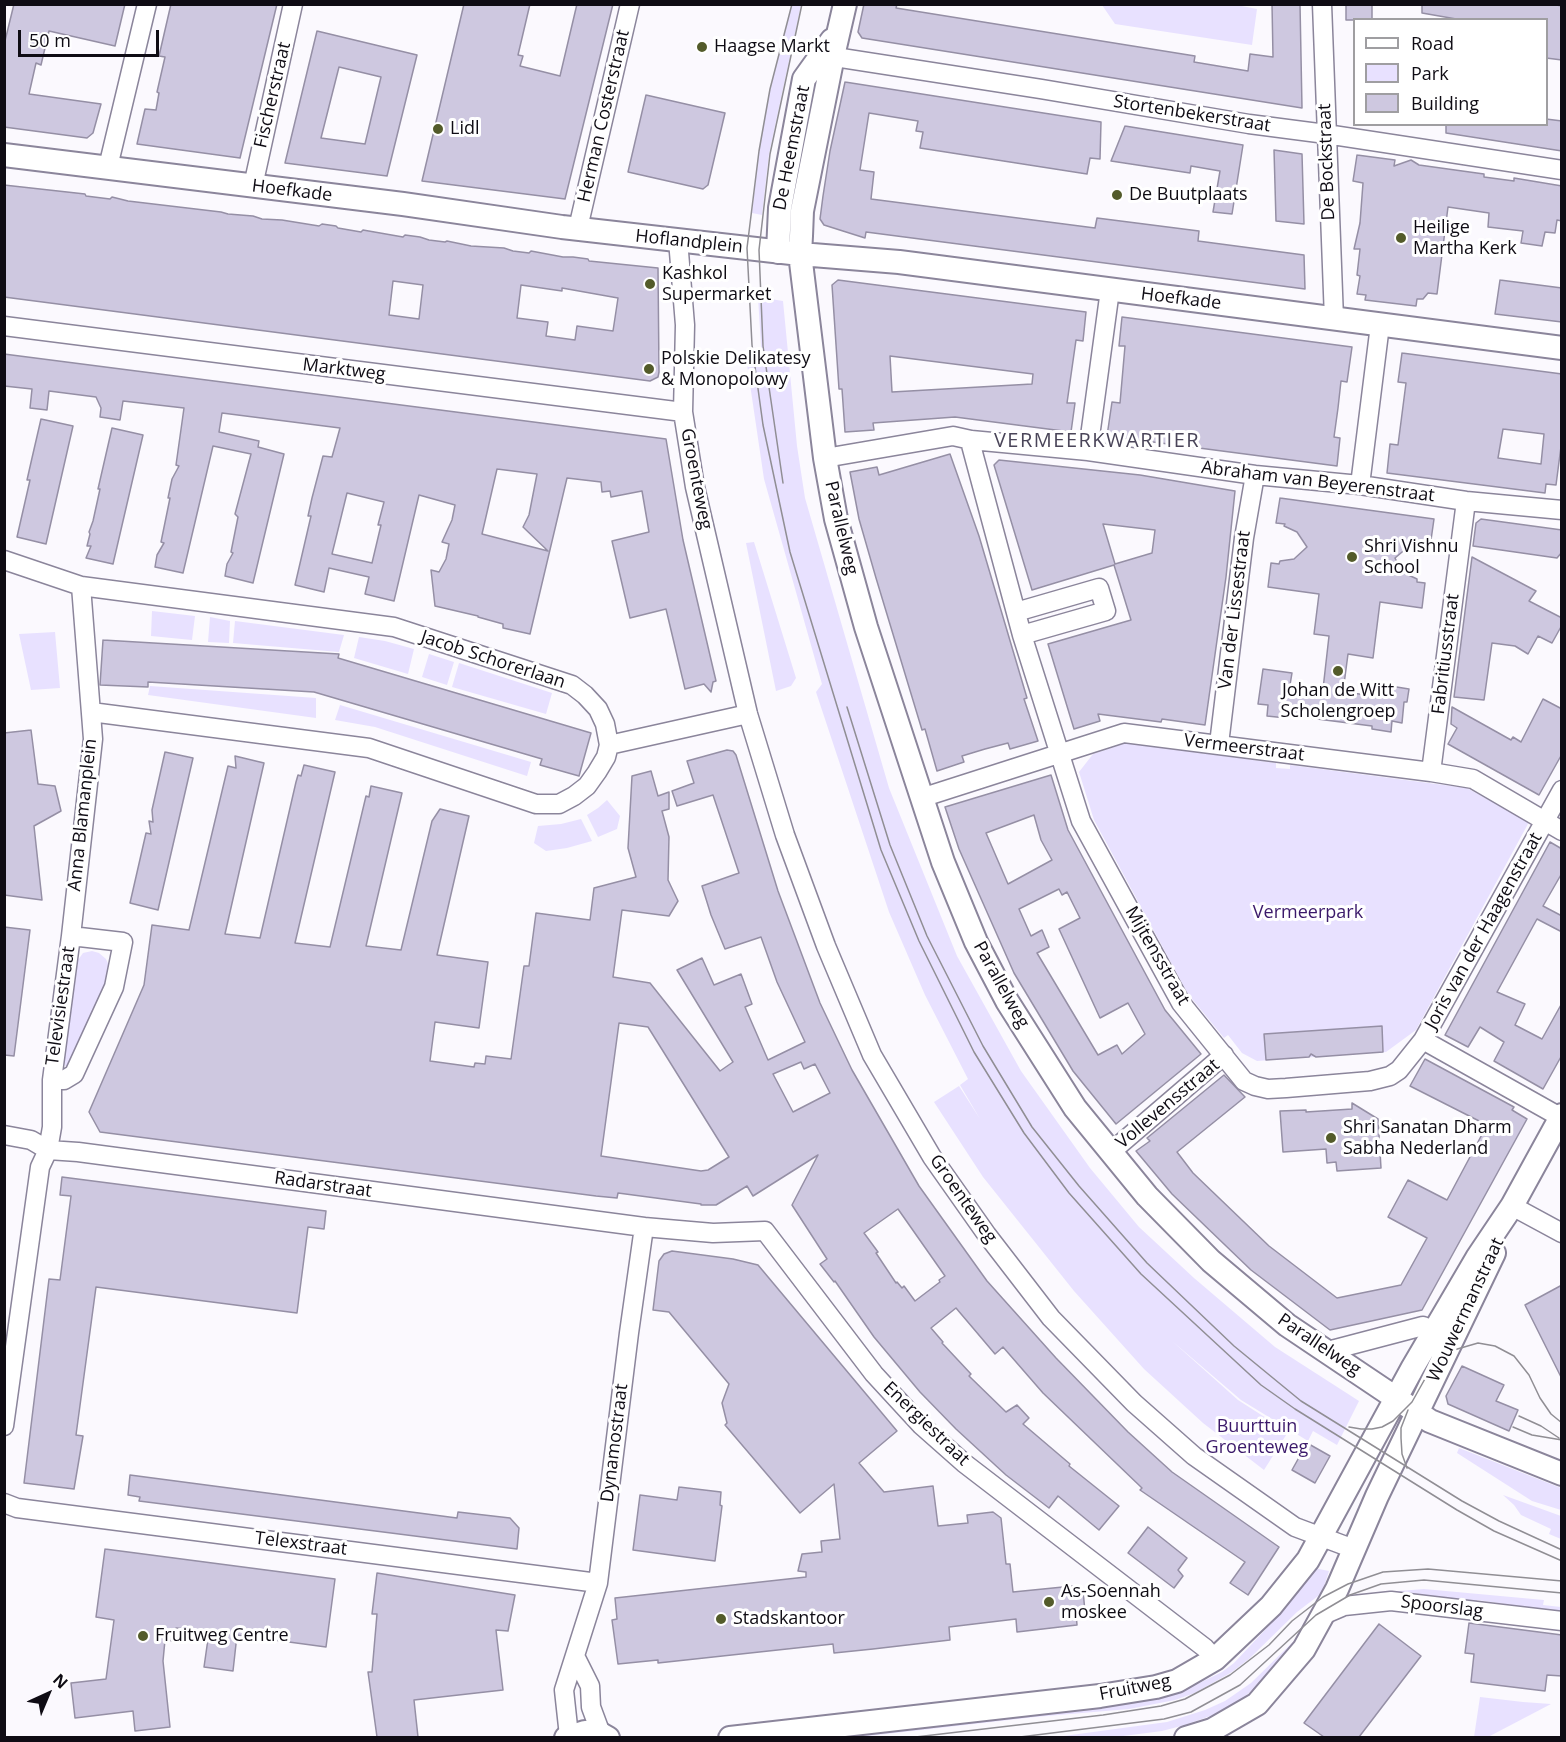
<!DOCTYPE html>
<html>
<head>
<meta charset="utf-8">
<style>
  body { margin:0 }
  #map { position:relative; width:1566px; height:1742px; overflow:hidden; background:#fbf9fe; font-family:"Open Sans",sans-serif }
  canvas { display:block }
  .frame { position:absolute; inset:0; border:6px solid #0f0c14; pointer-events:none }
  .legend { position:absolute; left:1353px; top:18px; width:195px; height:108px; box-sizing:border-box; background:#fff; border:2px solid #9f9ea1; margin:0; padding:8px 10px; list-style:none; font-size:18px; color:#0f0c14 }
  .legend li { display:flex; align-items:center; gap:12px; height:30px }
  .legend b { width:30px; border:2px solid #9f9ea1 }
  .north { position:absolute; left:18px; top:1664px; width:60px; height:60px; -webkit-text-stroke:4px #fff; paint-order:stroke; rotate:44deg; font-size:16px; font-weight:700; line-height:24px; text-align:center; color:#0f0c14 }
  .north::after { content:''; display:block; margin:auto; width:21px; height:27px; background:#0f0c14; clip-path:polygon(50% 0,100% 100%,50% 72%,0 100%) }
  .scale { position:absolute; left:18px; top:30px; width:141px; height:27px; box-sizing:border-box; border:3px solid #0f0c14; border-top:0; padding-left:8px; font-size:18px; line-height:21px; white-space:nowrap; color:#0f0c14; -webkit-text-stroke:4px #fff; paint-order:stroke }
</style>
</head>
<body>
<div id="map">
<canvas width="1566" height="1742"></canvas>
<div class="frame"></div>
<ul class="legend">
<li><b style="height:8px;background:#fff"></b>Road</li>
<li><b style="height:16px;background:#e8e1ff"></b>Park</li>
<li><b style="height:16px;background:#cec8e0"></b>Building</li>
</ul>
<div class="north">N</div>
<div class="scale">50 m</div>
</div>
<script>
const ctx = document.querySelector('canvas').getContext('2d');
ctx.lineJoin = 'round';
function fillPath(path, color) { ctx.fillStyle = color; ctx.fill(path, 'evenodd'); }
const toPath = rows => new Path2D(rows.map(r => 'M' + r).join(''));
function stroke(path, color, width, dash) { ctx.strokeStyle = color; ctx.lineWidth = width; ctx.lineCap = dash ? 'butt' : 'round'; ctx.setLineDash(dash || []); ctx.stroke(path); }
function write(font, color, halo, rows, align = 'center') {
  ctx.font = font + ' "Open Sans",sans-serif'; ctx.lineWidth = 6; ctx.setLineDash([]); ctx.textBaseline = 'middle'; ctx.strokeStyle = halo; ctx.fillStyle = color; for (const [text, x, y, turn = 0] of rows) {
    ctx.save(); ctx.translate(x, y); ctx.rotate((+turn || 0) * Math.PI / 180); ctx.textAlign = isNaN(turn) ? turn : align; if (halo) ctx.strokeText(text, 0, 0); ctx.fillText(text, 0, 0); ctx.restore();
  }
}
fillPath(toPath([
  [1232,4,1257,9,1252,45,1115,24,1102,5],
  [792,5,801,5,769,154,762,215,752,213,759,151,770,89],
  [758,297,783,301,797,446,805,498,889,788,957,956,1021,1071,1090,1168,1139,1227,1194,1278,1275,1347,1359,1401,1337,1445,1313,1431,1308,1441,1241,1400,1172,1341,1238,1400,1288,1432,1264,1470,1203,1423,1144,1369,1074,1291,983,1177,934,1102,959,1086,980,1119,960,1085,968,1079,925,995,889,912,816,692,822,684,764,479,747,364,762,362],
  [754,542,796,678,791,686,776,691,746,543],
  [152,611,195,616,192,640,151,636],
  [210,617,230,621,229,643,208,642],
  [235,621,344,635,339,652,233,643],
  [55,632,60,688,31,690,19,634],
  [359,637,385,641,414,649,408,674,354,658],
  [429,654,454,662,447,685,422,677],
  [459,663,552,693,546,714,452,687],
  [150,686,316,698,316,718,148,695],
  [340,705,531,762,527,776,375,727,335,720],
  [1126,743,1276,763,1276,768,1290,769,1290,765,1467,788,1529,822,1416,1030,1386,1052,1257,1061,1242,1053,1228,1035,1224,1038,1188,994,1094,820,1079,772,1093,754],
  [607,800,620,816,617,829,598,837,587,815,598,808],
  [581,819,592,841,567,848,546,851,534,843,538,826,561,824],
  [92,951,99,953,106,959,110,968,110,981,68,1067,65,1066,64,1063,78,960,83,953],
  [1459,1448,1561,1488,1561,1510,1532,1501,1457,1453],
  [1503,1495,1561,1516,1561,1539,1549,1534,1551,1529,1521,1515,1514,1505],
  [1314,1568,1329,1571,1322,1593,1297,1612,1249,1659,1232,1672,1195,1693,1175,1700,1129,1709,1035,1717,860,1737,790,1738,1158,1698,1187,1689,1222,1672,1234,1663,1279,1615],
  [1424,1589,1544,1600,1543,1605,1561,1607,1561,1616,1561,1611,1539,1609,1538,1613,1532,1612,1533,1608,1477,1600,1477,1606,1388,1598,1387,1592],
  [1301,1634,1260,1684,1239,1701,1216,1714,1185,1725,1162,1731,1108,1738,1049,1738,1167,1722,1205,1710,1225,1701,1251,1683],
  [1480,1697,1523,1702,1551,1704,1488,1737,1474,1737]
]), '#e8e1ff');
const building = toPath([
  [14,4,125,4,115,46,49,31,41,65,36,63,29,94,101,104,93,133,87,138,4,127,4,45,14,4],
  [171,4,277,4,240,158,137,144,145,109,156,110,159,93,157,92,165,57,159,56,171,4],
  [464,4,530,4,518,55,523,56,520,66,560,76,577,4,613,4,565,199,422,181,464,4],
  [864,4,897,4,896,8,1195,56,1194,62,1248,71,1250,54,1273,57,1272,4,1300,4,1302,108,862,38,858,32,864,4],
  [1346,4,1372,4,1372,20,1346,20,1346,4],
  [1422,4,1550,4,1562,6,1562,60,1546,58,1546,20,1462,20,1422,13,1422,4],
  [317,31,417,55,387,176,285,163,317,31],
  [339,67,381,77,365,144,321,138,339,67],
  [845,82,1101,122,1100,159,1090,158,1087,174,920,148,923,132,916,131,918,121,869,113,860,170,874,172,871,199,1095,228,1097,218,1199,231,1198,241,1304,255,1305,289,866,232,865,238,824,225,820,219,823,196,830,151,845,82],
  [646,95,725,113,708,185,703,189,628,172,646,95],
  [1546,119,1562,121,1562,151,1446,133,1446,124,1546,124,1546,119],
  [1125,126,1243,145,1232,214,1213,212,1220,171,1191,166,1190,173,1111,161,1125,126],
  [1274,150,1302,154,1304,224,1276,221,1274,150],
  [1357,155,1395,160,1394,166,1411,160,1419,165,1484,174,1484,177,1514,181,1514,178,1562,186,1562,221,1557,220,1555,233,1545,232,1542,246,1521,243,1523,231,1488,227,1489,213,1448,207,1437,294,1428,293,1423,299,1417,299,1416,306,1365,300,1366,295,1357,294,1360,276,1357,275,1360,249,1354,249,1360,223,1363,183,1353,181,1357,155],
  [4,185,85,194,86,196,110,199,112,197,128,201,221,212,228,214,253,216,262,219,282,220,319,226,322,224,336,226,338,228,361,232,363,230,403,237,405,235,420,237,429,240,445,242,447,241,471,246,504,248,513,251,529,253,531,251,563,257,573,257,588,259,589,261,658,268,659,372,658,377,650,381,4,297,4,185],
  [393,281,423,285,419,319,389,315,393,281],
  [521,285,562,291,562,288,618,298,613,331,577,326,575,340,546,336,548,322,517,318,521,285],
  [838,280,1086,312,1083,341,1076,340,1067,403,1075,403,1071,432,955,417,873,423,874,430,845,432,842,389,839,389,832,285,838,280],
  [890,356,1033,374,1032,384,892,392,890,356],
  [1500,280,1562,288,1562,322,1495,314,1500,280],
  [1122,317,1352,347,1347,382,1341,381,1338,408,1334,437,1340,438,1337,466,1107,436,1112,402,1120,403,1125,346,1119,346,1122,317],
  [1402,353,1562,374,1562,439,1556,485,1546,484,1545,493,1387,473,1390,444,1398,445,1406,383,1398,382,1402,353],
  [1503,429,1544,434,1541,464,1498,458,1503,429],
  [4,354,666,439,683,540,716,681,713,682,711,692,704,684,685,689,666,609,630,618,612,541,649,532,642,491,611,497,610,491,602,492,601,482,567,478,530,634,503,628,503,624,478,617,478,616,435,606,431,570,439,572,446,559,449,544,442,542,452,520,455,505,419,495,394,601,365,594,369,577,329,568,324,592,295,585,311,516,308,516,312,498,323,456,332,457,340,428,222,413,219,432,259,441,258,447,284,454,259,558,253,583,225,576,227,564,233,553,231,552,238,517,235,514,251,454,213,446,183,573,155,567,157,555,164,543,161,542,170,498,168,498,172,479,179,466,176,465,184,408,123,401,120,420,100,417,101,408,96,397,49,391,47,410,30,408,32,389,4,386,4,354],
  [497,469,537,474,529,515,523,527,548,551,482,534,497,469],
  [347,493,384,502,378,525,381,525,372,563,332,554,347,493],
  [41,419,73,426,46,544,17,537,30,480,27,480,32,458,41,419],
  [112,428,143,435,113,564,86,558,91,546,87,546,90,534,89,532,93,521,100,489,98,489,112,428],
  [950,454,979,536,1027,698,1024,699,1038,741,1010,749,1008,743,985,749,962,756,964,762,937,771,925,729,922,730,876,578,859,519,850,472,877,467,879,475,950,454],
  [999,460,1140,475,1235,491,1226,577,1205,725,1162,719,1161,722,1098,714,1100,721,1074,729,1048,644,1131,620,1114,565,1032,590,994,465,999,460],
  [1103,524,1155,530,1152,553,1115,564,1103,524],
  [1280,498,1434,519,1431,540,1427,540,1426,543,1422,542,1422,545,1408,547,1395,558,1402,572,1417,579,1417,582,1425,583,1422,608,1380,602,1373,658,1348,654,1343,692,1376,696,1378,684,1409,689,1407,702,1404,702,1402,723,1392,721,1391,732,1372,729,1372,726,1286,715,1286,718,1267,716,1268,705,1258,704,1263,669,1292,673,1290,685,1323,689,1329,636,1314,634,1319,594,1268,587,1271,563,1279,564,1280,561,1294,559,1307,547,1297,532,1284,526,1285,524,1276,523,1280,498],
  [1481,519,1562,530,1562,552,1557,558,1473,546,1476,523,1481,519],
  [1472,557,1536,591,1529,601,1562,618,1562,625,1552,643,1538,636,1528,654,1515,646,1492,643,1484,700,1454,697,1472,557],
  [103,640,339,654,338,658,591,733,579,776,540,765,542,759,314,692,148,682,148,687,100,685,103,640],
  [1543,699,1562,709,1562,754,1539,795,1448,744,1457,728,1451,724,1452,707,1511,740,1513,737,1521,742,1543,699],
  [31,730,38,784,55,786,61,811,34,826,42,900,4,895,4,733,31,730],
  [727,750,733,751,736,755,778,891,820,1003,852,1070,919,1186,987,1281,1056,1358,1128,1432,1172,1472,1279,1547,1248,1595,1230,1583,1245,1562,1140,1490,1142,1488,1043,1393,1003,1347,995,1354,956,1308,931,1328,943,1342,942,1343,971,1374,969,1376,1006,1412,1017,1405,1029,1418,1023,1424,1070,1464,1069,1466,1119,1506,1099,1530,1058,1496,1049,1508,1006,1475,956,1429,920,1392,874,1337,835,1281,834,1282,820,1264,827,1259,792,1205,818,1155,753,1196,747,1186,716,1205,701,1205,701,1204,618,1193,617,1198,596,1196,100,1132,89,1112,144,985,152,925,189,930,228,766,236,768,235,756,264,763,225,934,260,938,296,782,298,775,301,776,304,765,335,772,295,943,330,947,366,796,369,797,371,786,402,793,366,946,401,950,432,821,440,809,469,816,437,955,488,962,479,1028,435,1022,430,1061,474,1067,475,1063,485,1064,486,1056,511,1059,524,966,529,966,536,913,590,920,594,888,636,877,628,848,632,776,651,771,658,796,669,792,669,809,662,811,669,837,668,880,678,901,669,916,622,910,613,977,650,983,720,1071,733,1062,677,970,702,958,714,985,741,974,752,1004,745,1007,768,1060,805,1042,777,982,761,937,725,949,711,915,702,886,739,873,713,795,677,806,672,791,694,783,687,761,727,750],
  [619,1023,648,1027,729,1157,708,1170,701,1171,601,1156,619,1023],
  [801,1062,804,1069,815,1064,830,1093,793,1112,773,1074,801,1062],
  [898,1209,945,1276,939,1280,940,1282,915,1301,904,1286,902,1288,897,1282,896,1283,876,1253,878,1252,864,1233,898,1209],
  [165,752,193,758,158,910,130,903,146,833,151,834,149,821,153,822,152,810,165,752],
  [1051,775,1068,830,1165,1010,1201,1054,1116,1124,1073,1071,1014,973,959,849,945,807,1051,775],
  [1034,815,1041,840,1052,860,1008,884,986,833,1034,815],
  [1059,889,1062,895,1067,892,1080,918,1059,929,1100,1018,1128,1003,1145,1034,1122,1054,1117,1045,1098,1055,1037,953,1049,947,1042,930,1031,936,1019,909,1059,889],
  [1550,842,1562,849,1562,873,1543,906,1562,916,1562,932,1537,919,1497,992,1525,1004,1515,1025,1542,1039,1562,1003,1562,1055,1543,1089,1494,1061,1504,1042,1480,1027,1468,1047,1445,1035,1550,842],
  [4,927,30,930,14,1056,4,1055,4,927],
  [1382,1026,1383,1052,1316,1057,1311,1054,1309,1057,1266,1060,1264,1034,1382,1026],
  [1425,1059,1514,1107,1512,1110,1527,1119,1422,1310,1330,1330,1251,1270,1172,1194,1136,1151,1150,1141,1147,1138,1224,1075,1245,1097,1177,1152,1193,1173,1269,1246,1337,1298,1401,1285,1427,1238,1388,1217,1408,1180,1447,1200,1487,1125,1410,1086,1425,1059],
  [1352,1103,1378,1119,1381,1168,1337,1171,1336,1162,1327,1163,1326,1149,1283,1152,1280,1111,1306,1110,1306,1112,1352,1109,1352,1103],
  [62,1177,326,1211,324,1229,308,1227,297,1313,96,1287,76,1435,83,1436,74,1489,24,1483,49,1279,60,1280,71,1196,60,1195,62,1177],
  [672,1251,733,1259,758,1265,897,1431,859,1463,884,1492,933,1486,938,1526,968,1523,967,1515,993,1512,1001,1518,1006,1564,1010,1564,1013,1592,1073,1586,1073,1591,1083,1590,1085,1612,1076,1613,1077,1625,1017,1632,1016,1619,949,1627,950,1640,873,1649,834,1653,833,1644,658,1663,658,1660,618,1664,612,1620,617,1619,615,1598,806,1577,806,1572,798,1571,802,1554,822,1552,821,1541,840,1539,834,1484,800,1513,725,1425,727,1423,722,1403,729,1384,669,1312,653,1310,659,1261,664,1254,672,1251],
  [1562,1285,1562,1379,1525,1305,1562,1285],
  [1462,1366,1504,1385,1496,1401,1518,1410,1509,1431,1448,1404,1446,1396,1462,1366],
  [1307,1443,1330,1456,1315,1483,1292,1470,1307,1443],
  [130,1475,457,1518,458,1512,510,1518,519,1528,517,1549,139,1501,140,1497,128,1495,130,1475],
  [679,1487,721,1492,720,1505,722,1506,715,1561,633,1550,640,1495,677,1500,679,1487],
  [1148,1527,1187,1558,1178,1570,1183,1576,1174,1588,1128,1553,1148,1527],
  [105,1549,335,1579,326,1647,237,1635,233,1671,204,1667,209,1632,176,1628,174,1641,165,1640,163,1661,170,1727,135,1731,133,1711,75,1718,71,1683,106,1679,114,1620,96,1617,105,1549],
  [377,1573,515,1595,508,1631,496,1630,503,1690,414,1700,418,1737,377,1737,368,1672,372,1672,377,1614,372,1614,377,1573],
  [1469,1623,1562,1635,1562,1676,1547,1675,1545,1691,1471,1682,1474,1654,1465,1653,1469,1623],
  [1379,1624,1421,1656,1359,1737,1324,1737,1304,1723,1379,1624]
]);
fillPath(building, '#cec8e0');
stroke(building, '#958fa5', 1.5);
const minor = toPath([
  [1322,4,1334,319],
  [822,55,1041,89,1249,124,1326,134,1562,170],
  [108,167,147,4],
  [253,186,293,4],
  [578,228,630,4],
  [678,240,685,325,683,412,695,487,748,714,785,835,826,946,872,1055,932,1157,987,1235,1051,1318,1134,1403,1194,1456,1295,1527,1354,1549],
  [4,326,683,412],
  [971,440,971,445,1022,635,1081,821,1181,1003,1244,1081,1255,1086,1268,1089,1286,1088,1370,1081,1390,1076,1399,1070,1423,1040,1562,790],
  [1088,451,1110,290],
  [825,458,953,436,971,440,1088,451,1255,475,1360,485,1466,501,1562,510],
  [1360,485,1380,325],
  [4,560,81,586,394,627,572,685,585,695,598,709,605,724,609,745,606,757,597,772,587,786,574,796,559,804,536,804,369,748,91,712],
  [1016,612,1099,588,1106,611,1022,635],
  [1219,744,1244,538,1255,475],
  [609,745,748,714],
  [1431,772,1466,501],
  [921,798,1124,733,1431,772,1473,779,1562,831],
  [1423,1040,1560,1117],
  [52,1080,64,1080,74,1074,114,987,123,942,71,936],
  [4,1135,31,1140,48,1150,78,1152,644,1227,713,1233,765,1231,874,1374,921,1425,964,1463,1205,1648,1215,1659],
  [1111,1152,1224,1055],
  [1512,1206,1562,1233],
  [1324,1352,1423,1326,1434,1331],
  [4,1426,40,1167,48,1150,52,1127,52,1080,71,936,93,739,81,586],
  [4,1503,17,1508,598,1583],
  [1323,1615,1344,1606,1391,1601,1562,1621],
  [575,1656,590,1686,591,1707,601,1734],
  [569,1736,564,1690,598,1583,629,1333,644,1227]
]);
const tertiary = toPath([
  [845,4,833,56,802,211,801,236,800,254,825,458,836,519,866,627,943,862,976,942,1007,1001,1075,1108,1147,1196,1211,1261,1287,1325,1430,1421,1562,1474],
  [4,155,403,204,562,227,800,254,899,262,1562,348],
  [778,252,780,208,804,79,832,40],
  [566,1738,585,1732,601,1734,608,1738],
  [730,1738,1100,1696,1156,1687,1177,1681,1215,1659,1271,1606,1308,1560,1413,1367,1477,1258,1512,1206,1562,1115],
  [1186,1738,1212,1730,1257,1704,1304,1649,1337,1589,1377,1496,1494,1253]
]);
stroke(minor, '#8b859b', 21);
stroke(tertiary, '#8b859b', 26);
stroke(minor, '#fff', 18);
stroke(tertiary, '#fff', 22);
stroke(toPath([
  [792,4,770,89,759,151,747,248,752,345,763,425,790,552,881,850,919,941,974,1052,1024,1133,1069,1193,1141,1274,1261,1385,1295,1409,1457,1510,1494,1531,1562,1561],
  [783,483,763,346,759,250,770,154,802,4],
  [847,707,890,845,927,936,983,1046,1032,1127,1079,1186,1147,1263,1234,1346,1301,1401,1462,1501,1499,1521,1562,1550],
  [1519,1416,1541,1426,1559,1438],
  [1349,1427,1361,1429,1372,1429,1382,1427,1393,1421,1412,1402,1435,1361,1447,1352,1478,1343,1495,1346,1514,1356,1529,1375,1540,1398,1551,1414,1562,1423],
  [1513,1427,1532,1435,1562,1440],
  [1407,1468,1402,1454,1401,1438,1401,1428,1408,1410],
  [907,1738,1103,1715,1161,1706,1185,1699,1230,1675,1269,1645,1292,1621,1323,1597,1348,1584,1383,1572,1428,1569,1562,1581],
  [1012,1738,1164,1719,1191,1712,1240,1685,1316,1615,1350,1595,1381,1584,1424,1580,1562,1593]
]), '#908e94', 1.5);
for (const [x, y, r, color] of [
  [702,47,6,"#535b2a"],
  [438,129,6,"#535b2a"],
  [1117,195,6,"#535b2a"],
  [1401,238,6,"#535b2a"],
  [650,284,6,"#535b2a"],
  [649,369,6,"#535b2a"],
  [1352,557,6,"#535b2a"],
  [1338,671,6,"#535b2a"],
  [1331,1138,6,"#535b2a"],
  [1049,1602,6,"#535b2a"],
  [721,1619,6,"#535b2a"],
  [143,1636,6,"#535b2a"]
]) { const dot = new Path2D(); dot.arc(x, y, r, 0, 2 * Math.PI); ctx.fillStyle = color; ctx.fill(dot); stroke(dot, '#fff', 2); }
write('18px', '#0f0c14', '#fff', [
  ["Haagse Markt",714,47],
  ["Lidl",450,129],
  ["De Buutplaats",1129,195],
  ["Heilige",1413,228],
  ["Martha Kerk",1413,249],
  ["Kashkol",662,274],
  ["Supermarket",662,295],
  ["Polskie Delikatesy",661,359],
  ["& Monopolowy",661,380],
  ["Shri Vishnu",1364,547],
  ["School",1364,568],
  ["Johan de Witt",1338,691,"center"],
  ["Scholengroep",1338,712,"center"],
  ["Shri Sanatan Dharm",1343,1128],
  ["Sabha Nederland",1343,1149],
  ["As-Soennah",1061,1592],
  ["moskee",1061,1613],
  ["Stadskantoor",733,1619],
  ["Fruitweg Centre",155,1636]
], 'left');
write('18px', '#0f0c14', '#fff', [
  ["Fischerstraat",273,95,-77],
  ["Stortenbekerstraat",1192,114,9],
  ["Herman Costerstraat",604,116,-77],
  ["De Heemstraat",792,148,-79],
  ["De Bockstraat",1327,162,-92],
  ["Hoefkade",292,191,7],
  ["Hoflandplein",689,242,6],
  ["Hoefkade",1181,299,7],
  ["Marktweg",344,370,7],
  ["Groenteweg",696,479,79],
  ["Abraham van Beyerenstraat",1318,482,7],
  ["Parallelweg",841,528,77],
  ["Van der Lissestraat",1235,610,-83],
  ["Fabritiusstraat",1446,654,-83],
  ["Jacob Schorerlaan",493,660,18],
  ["Vermeerstraat",1244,748,7],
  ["Anna Blamanplein",83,815,-84],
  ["Joris van der Haagenstraat",1484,931,-61],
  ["Mijtensstraat",1157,956,60],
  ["Parallelweg",1001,985,61],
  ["Televisiestraat",61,1006,-82],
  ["Vollevensstraat",1168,1104,-40],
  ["Radarstraat",323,1185,8],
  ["Groenteweg",963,1199,55],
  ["Wouwermanstraat",1466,1310,-65],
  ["Parallelweg",1319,1345,34],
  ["Energiestraat",926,1424,44],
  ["Dynamostraat",615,1443,-83],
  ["Telexstraat",301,1544,7],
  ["Spoorslag",1442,1607,7],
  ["Fruitweg",1135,1688,-11]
]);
write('18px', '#3b196a', '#fff', [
  ["Vermeerpark",1308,913],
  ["Buurttuin",1257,1427],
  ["Groenteweg",1257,1448]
]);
ctx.letterSpacing = '1.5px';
write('20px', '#4a4559', '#fff', [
  ["VERMEERKWARTIER",1097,441]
]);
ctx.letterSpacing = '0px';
</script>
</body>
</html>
